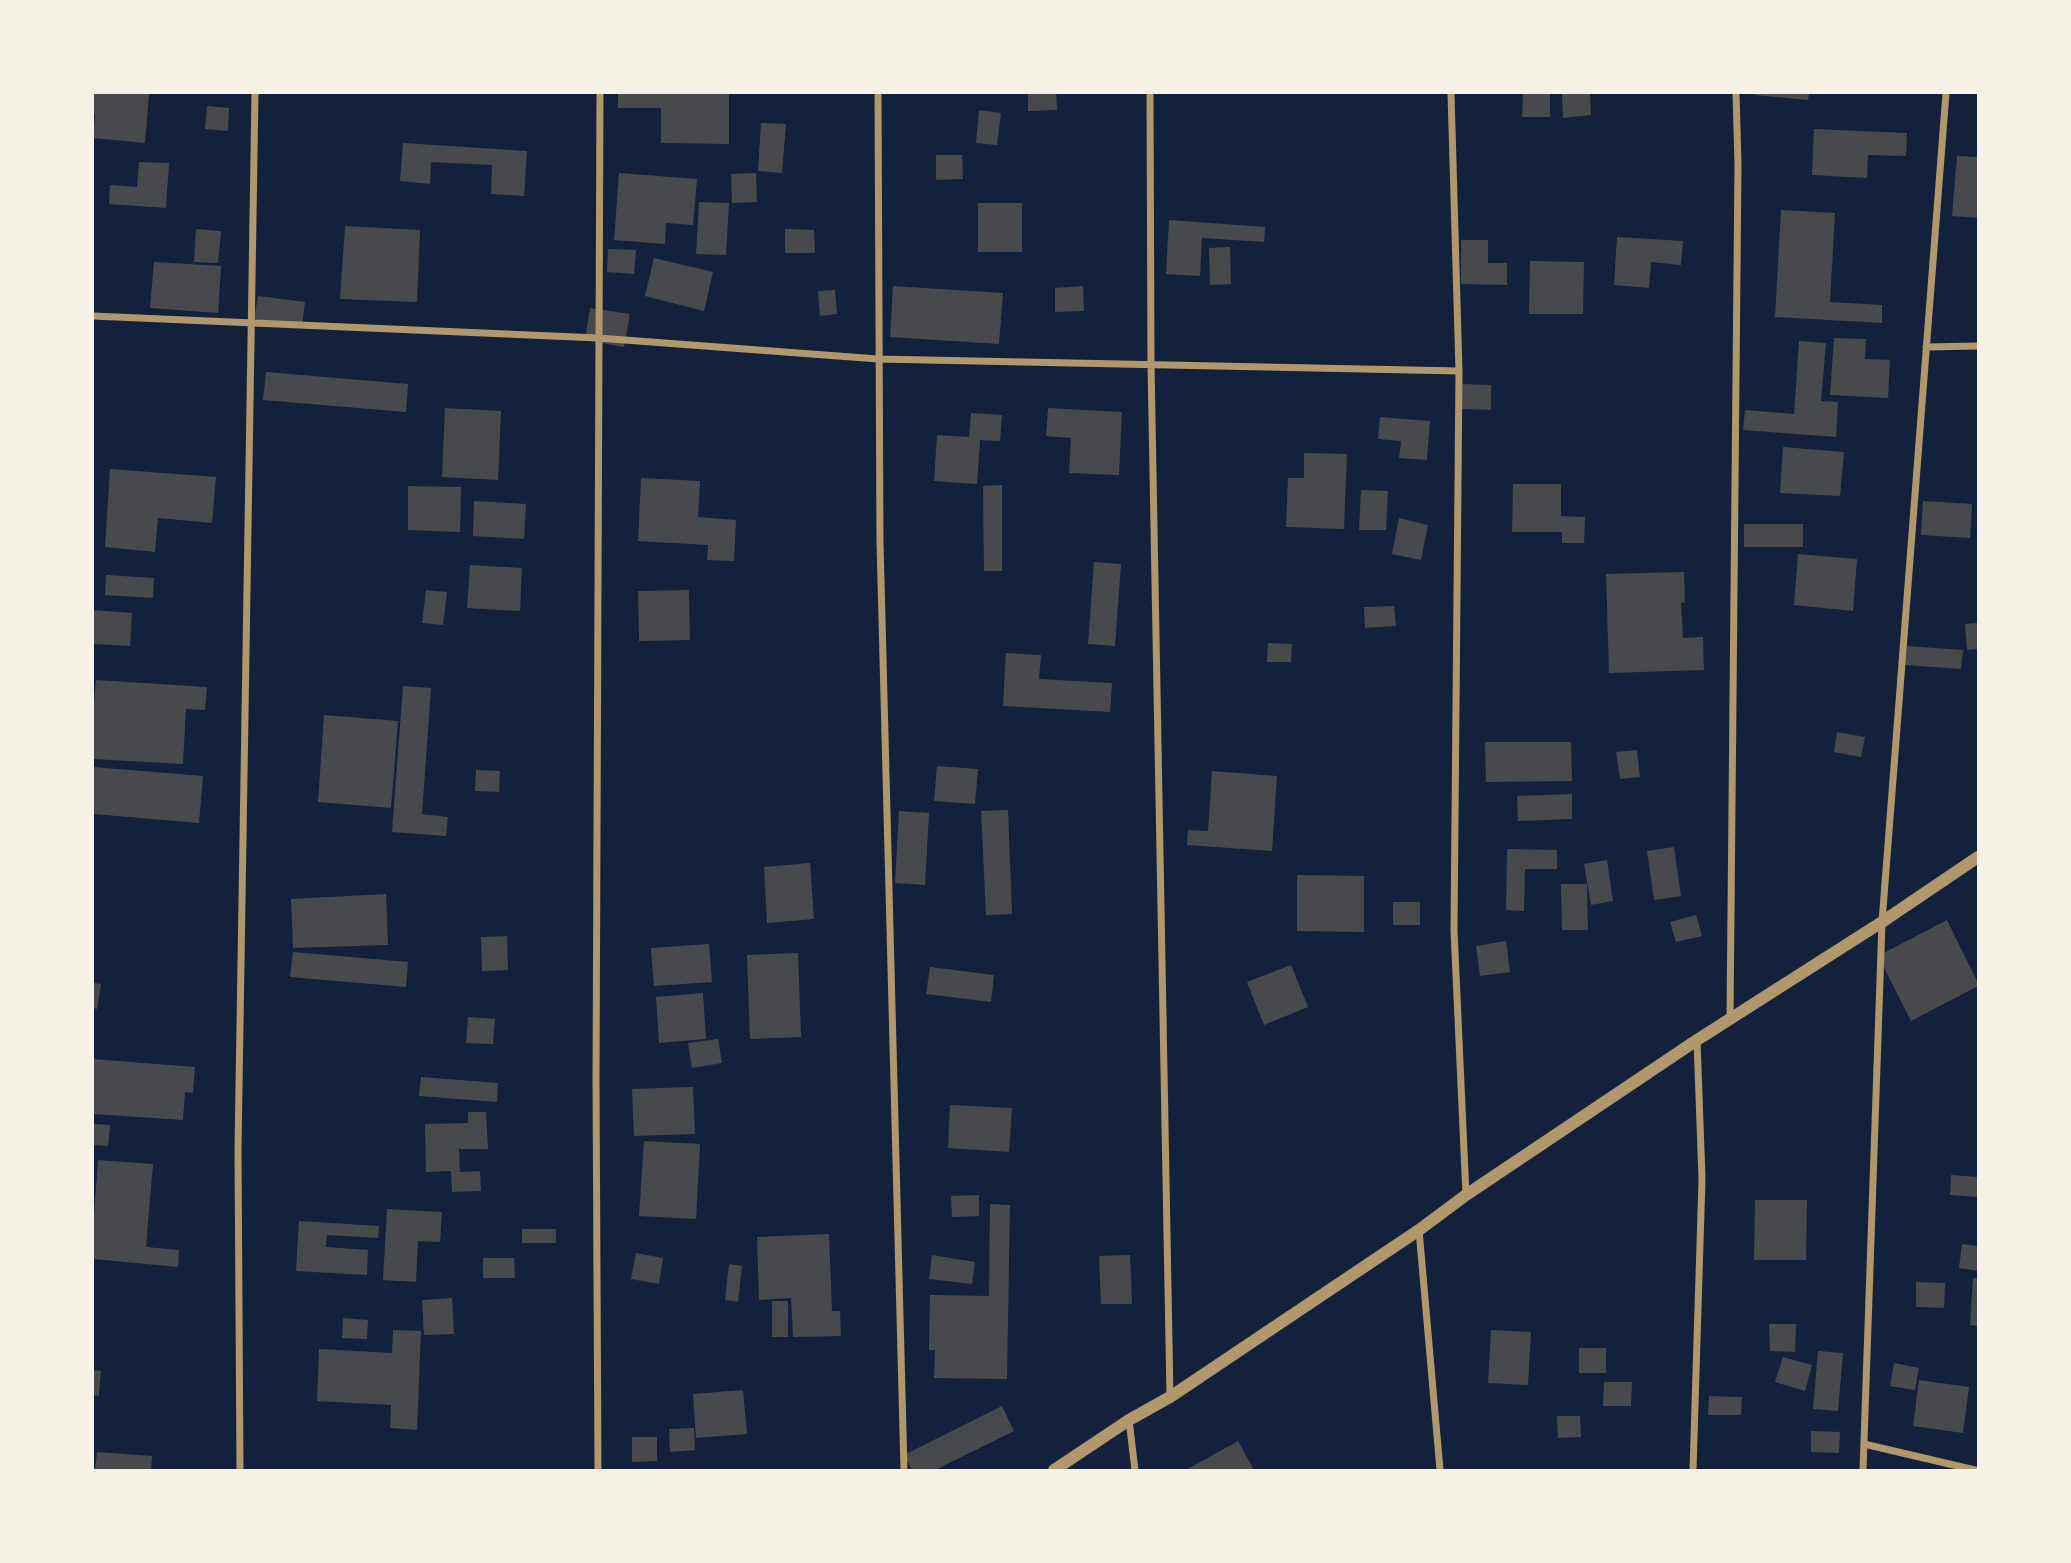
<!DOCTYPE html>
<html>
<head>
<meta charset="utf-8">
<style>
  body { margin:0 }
  #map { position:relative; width:2071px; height:1563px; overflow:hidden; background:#14213d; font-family:Karla,sans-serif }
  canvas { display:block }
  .frame { position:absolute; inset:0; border:94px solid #f6f1e7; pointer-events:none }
</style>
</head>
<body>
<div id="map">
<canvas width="2071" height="1563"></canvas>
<div class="frame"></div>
</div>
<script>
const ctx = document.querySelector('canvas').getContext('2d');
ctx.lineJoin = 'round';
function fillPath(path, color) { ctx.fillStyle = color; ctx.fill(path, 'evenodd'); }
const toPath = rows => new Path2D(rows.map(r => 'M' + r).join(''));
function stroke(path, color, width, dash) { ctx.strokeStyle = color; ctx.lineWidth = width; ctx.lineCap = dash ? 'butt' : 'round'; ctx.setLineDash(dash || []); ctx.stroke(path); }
fillPath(toPath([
  [93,93,149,93,145,143,93,138,95,115,93,115],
  [618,93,729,93,729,144,661,143,661,108,618,108],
  [1028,93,1056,93,1057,110,1028,111],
  [1590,93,1591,115,1563,118,1562,94],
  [1755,93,1809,93,1808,100,1755,95],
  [1523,94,1550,94,1550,117,1522,117],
  [207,106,229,108,228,131,205,129],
  [979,110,1001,113,997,145,976,143],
  [761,123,786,124,782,173,758,171],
  [1814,129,1907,133,1906,156,1868,155,1867,178,1812,175],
  [403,143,527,151,524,196,491,194,492,165,431,162,430,184,400,181],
  [936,155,962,155,963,179,936,180],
  [1957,156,1978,157,1978,218,1952,216],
  [139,162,169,163,166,208,109,204,110,185,137,187],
  [619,173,697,179,693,225,666,223,665,244,614,240],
  [756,173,757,202,732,203,731,174],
  [699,202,729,203,726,255,696,254],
  [978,203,1022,203,1022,252,978,252],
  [1781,210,1835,213,1830,302,1882,305,1882,323,1775,317],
  [1169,220,1265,227,1264,242,1202,238,1200,276,1166,274],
  [345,226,420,230,417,302,340,299],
  [196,229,221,231,218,263,194,262],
  [785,229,814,230,815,253,785,253],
  [1617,237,1683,241,1681,265,1651,262,1649,288,1614,285],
  [1461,240,1488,240,1488,263,1507,263,1507,285,1461,284],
  [1230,247,1231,284,1210,285,1209,248],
  [608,249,636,250,634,274,607,272],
  [654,258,713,272,704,311,645,296],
  [1530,261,1584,262,1583,314,1529,314],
  [154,262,221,266,218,313,150,308],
  [893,286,1003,293,999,344,890,337],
  [1083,286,1084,311,1055,312,1055,288],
  [835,290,837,314,820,316,818,291],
  [258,296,305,302,302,327,254,320],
  [590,308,630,314,624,347,585,340],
  [1834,338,1866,339,1865,359,1890,360,1888,398,1830,395],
  [1799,341,1826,343,1821,401,1838,402,1836,437,1743,430,1745,410,1794,414],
  [266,372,408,384,406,412,263,400],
  [1462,384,1491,385,1491,410,1462,409],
  [445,408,501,411,498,480,442,477],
  [1048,408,1122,412,1119,475,1069,473,1071,438,1046,436],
  [971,413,1002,415,1000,441,980,440,977,484,934,481,937,435,969,437],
  [1380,417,1430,421,1427,460,1399,458,1401,441,1378,439],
  [1783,447,1844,452,1840,496,1780,493],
  [1304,453,1347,454,1344,529,1286,527,1288,478,1304,478],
  [110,469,216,477,212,523,158,518,155,552,105,547],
  [641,478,700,481,698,517,736,520,734,561,707,560,708,545,638,541],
  [1513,484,1561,484,1561,516,1585,517,1584,543,1562,543,1562,532,1512,532],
  [1002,485,1002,571,984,571,983,486],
  [408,486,461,487,460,532,408,530],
  [1361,490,1388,491,1386,530,1359,530],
  [474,501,526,504,524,539,473,536],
  [1923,501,1972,504,1970,538,1921,535],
  [1399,518,1428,525,1421,560,1392,554],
  [1744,524,1803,524,1803,547,1744,547],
  [1798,554,1857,559,1853,611,1794,605],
  [1094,562,1121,564,1115,646,1088,644],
  [470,565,522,568,520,611,467,608],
  [1684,572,1685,602,1681,603,1683,638,1703,637,1704,670,1609,673,1606,574],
  [106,575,154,578,153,598,105,595],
  [426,590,447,592,443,625,422,623],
  [689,590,690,640,639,641,638,591],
  [1394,606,1396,626,1365,628,1364,607],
  [93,610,132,613,130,646,93,644],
  [1978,623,1978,649,1967,650,1965,624],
  [1268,643,1292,644,1291,662,1267,662],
  [1907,646,1963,650,1961,669,1905,665],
  [1006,653,1041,655,1039,679,1112,683,1110,712,1003,706],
  [96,680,207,687,205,710,186,709,183,764,93,759,93,715],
  [403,686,431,688,422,814,448,817,446,836,392,832],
  [324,715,398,721,391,808,318,802],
  [1837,732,1865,737,1861,757,1834,752],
  [1485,742,1571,742,1572,781,1486,782],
  [1637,750,1640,777,1620,779,1616,752],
  [937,766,978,769,975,804,934,801],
  [93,767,203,776,199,823,93,814],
  [476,770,500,771,499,792,475,791],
  [1212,771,1277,776,1272,851,1187,845,1188,830,1208,831],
  [1572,794,1572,819,1518,821,1517,796],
  [1008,810,1012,914,986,915,981,811],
  [899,811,929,813,925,885,895,883],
  [1674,847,1681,896,1654,900,1647,851],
  [1507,849,1557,850,1557,869,1525,869,1524,911,1506,910],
  [1607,860,1613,901,1591,905,1584,864],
  [810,863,814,919,767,923,764,867],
  [1297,875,1364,876,1364,932,1297,931],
  [1561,884,1587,884,1588,930,1562,930],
  [386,894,388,945,293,948,291,899],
  [1393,902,1420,902,1420,925,1393,925],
  [1696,915,1702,936,1676,942,1670,922],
  [1947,920,1978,983,1978,986,1911,1021,1878,956],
  [507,936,508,970,482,971,481,937],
  [1506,941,1510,972,1480,976,1476,946],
  [709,944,712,982,654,986,651,948],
  [293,952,408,962,406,987,290,977],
  [798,953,801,1037,750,1039,747,955],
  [1291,965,1308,1007,1264,1025,1247,982],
  [930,967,994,975,991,1002,926,994],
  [93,983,101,984,97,1009,93,1008],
  [703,993,706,1039,659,1043,656,997],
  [468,1017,495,1019,493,1044,466,1043],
  [718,1039,722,1063,692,1068,688,1043],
  [93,1059,195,1067,193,1093,185,1092,183,1120,93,1114],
  [421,1077,498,1083,497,1102,419,1096],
  [693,1087,695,1134,634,1136,632,1089],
  [950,1105,1012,1108,1009,1152,948,1148],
  [468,1112,486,1112,488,1149,459,1149,460,1172,480,1171,481,1191,452,1192,451,1171,426,1172,425,1124,468,1123],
  [93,1124,110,1125,108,1146,93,1145],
  [644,1141,700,1144,696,1219,639,1216],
  [98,1160,153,1164,146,1247,179,1250,178,1267,93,1259,93,1229],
  [1951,1175,1978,1177,1978,1197,1950,1195],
  [979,1195,979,1216,952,1217,951,1196],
  [1755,1200,1807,1200,1806,1260,1754,1260],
  [990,1204,1010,1205,1007,1379,934,1378,935,1350,929,1350,930,1295,989,1296],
  [387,1209,442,1212,440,1242,418,1241,416,1282,383,1280],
  [299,1221,379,1226,378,1238,327,1235,326,1247,368,1250,367,1275,296,1271],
  [522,1229,556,1229,556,1243,522,1243],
  [829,1234,832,1311,840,1311,841,1336,793,1337,791,1298,759,1300,757,1237],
  [1962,1244,1978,1246,1978,1271,1959,1268],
  [636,1253,663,1258,659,1284,631,1279],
  [932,1255,975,1262,972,1284,929,1279],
  [1130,1255,1132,1304,1101,1304,1099,1256],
  [483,1258,514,1258,515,1278,483,1278],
  [729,1264,742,1266,738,1302,725,1300],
  [1973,1278,1978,1279,1978,1326,1970,1325],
  [1916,1282,1945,1283,1944,1308,1916,1307],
  [452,1298,454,1334,424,1335,422,1300],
  [772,1301,788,1301,788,1337,772,1337],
  [343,1318,368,1320,367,1339,342,1338],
  [1769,1324,1796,1324,1795,1352,1770,1351],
  [393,1330,421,1331,417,1430,390,1428,391,1405,317,1401,319,1349,392,1353],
  [1491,1330,1531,1332,1528,1385,1488,1383],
  [1579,1348,1606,1348,1606,1373,1579,1373],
  [1818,1351,1843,1353,1838,1411,1813,1409],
  [1783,1357,1812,1365,1805,1391,1775,1382],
  [1894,1363,1919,1368,1915,1390,1890,1386],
  [93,1370,101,1371,99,1396,93,1395],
  [1919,1380,1969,1387,1963,1433,1913,1426],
  [1604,1382,1632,1382,1631,1406,1603,1406],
  [743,1390,747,1434,696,1438,693,1394],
  [1709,1396,1742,1397,1741,1415,1708,1415],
  [1002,1406,1014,1431,935,1470,912,1470,904,1455],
  [1557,1416,1580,1416,1581,1437,1558,1438],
  [694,1428,695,1450,670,1452,669,1429],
  [1811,1431,1840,1432,1839,1453,1811,1452],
  [632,1437,657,1437,657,1461,632,1462],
  [1238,1441,1254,1470,1186,1470],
  [97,1452,152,1456,151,1470,95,1470]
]), '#48494c');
stroke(toPath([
  [878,93,880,542,904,1470],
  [1150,93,1151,364,1170,1396],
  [1451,93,1459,371,1454,930,1466,1195],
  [93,316,598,338,878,359,1459,371],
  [1926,347,1978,346],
  [1730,1018,1738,164,1736,93],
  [1419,1230,1440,1470],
  [1129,1420,1135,1470],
  [1864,1444,1975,1470],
  [240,1470,238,1149,255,93],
  [598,1470,596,1081,600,93],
  [1693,1470,1702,1179,1697,1040],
  [1863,1470,1882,922,1946,93]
]), '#b1986c', 7);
stroke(toPath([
  [1054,1470,1129,1420,1170,1397,1419,1230,1466,1195,1697,1040,1882,922,1978,857]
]), '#b1986c', 12);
</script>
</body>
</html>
